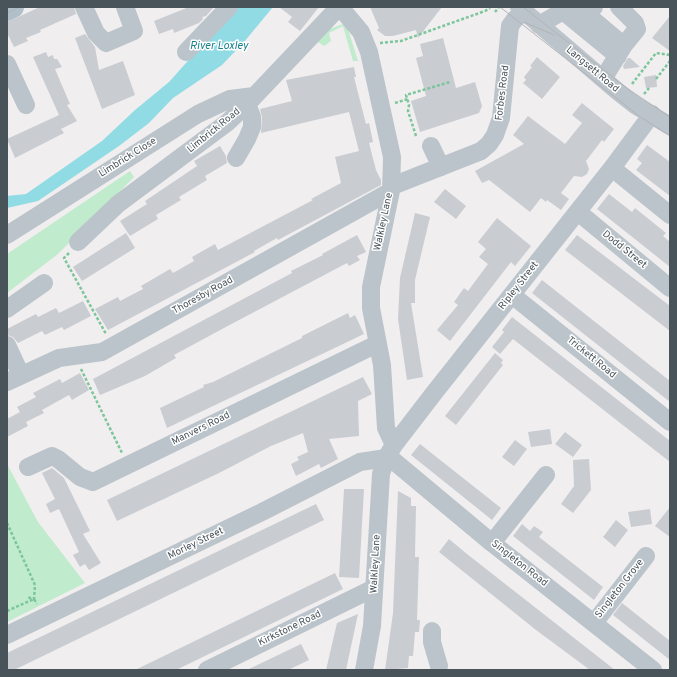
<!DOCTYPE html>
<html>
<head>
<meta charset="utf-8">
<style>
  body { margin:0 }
  #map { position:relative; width:677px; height:677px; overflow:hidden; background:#f1eeef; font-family:Overpass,sans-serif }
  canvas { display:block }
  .frame { position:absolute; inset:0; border:8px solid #48535a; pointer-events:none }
</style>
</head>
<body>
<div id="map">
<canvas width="677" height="677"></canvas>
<div class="frame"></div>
</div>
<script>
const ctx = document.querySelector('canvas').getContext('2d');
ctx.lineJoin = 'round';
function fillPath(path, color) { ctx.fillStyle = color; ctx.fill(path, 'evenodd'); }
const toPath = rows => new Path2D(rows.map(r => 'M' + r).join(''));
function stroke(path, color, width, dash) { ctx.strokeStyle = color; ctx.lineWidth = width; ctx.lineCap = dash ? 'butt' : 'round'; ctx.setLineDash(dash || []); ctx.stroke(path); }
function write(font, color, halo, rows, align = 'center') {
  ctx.font = font + ' Overpass,sans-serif'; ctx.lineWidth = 3; ctx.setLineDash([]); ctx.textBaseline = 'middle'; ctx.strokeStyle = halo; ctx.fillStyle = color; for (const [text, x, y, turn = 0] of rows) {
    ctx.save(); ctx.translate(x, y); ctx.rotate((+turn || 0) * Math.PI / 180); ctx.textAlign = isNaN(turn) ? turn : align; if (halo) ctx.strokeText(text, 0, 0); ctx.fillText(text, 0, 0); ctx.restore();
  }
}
fillPath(toPath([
  [343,24,347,26,358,61,353,61,343,26,329,33,331,41,324,46,318,42,330,29],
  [130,171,134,177,58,254,7,293,7,254],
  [7,464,38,522,85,583,7,622]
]), '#c0ebcd');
fillPath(toPath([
  [236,7,273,7,244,42,222,65,173,98,149,123,119,146,38,201,7,208,7,196,26,194,102,141,135,110,169,82]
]), '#91dbe4');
fillPath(toPath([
  [40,7,74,7,76,14,40,30,41,32,26,38,28,41,14,47,7,33,7,22],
  [189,7,214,7,206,16,202,17,203,19,199,23,174,33,173,29,159,34,154,21],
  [279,7,319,7,300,31,288,22,292,17],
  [370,7,442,7,418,38,416,30,393,36,385,36,377,30,379,28],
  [670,16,670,51,652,38],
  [85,34,95,47,99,70,123,61,135,95,102,109,75,38],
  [443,38,456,88,475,82,482,106,479,113,420,132,411,101,426,96,416,58,423,56,420,44],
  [46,52,48,57,53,55,54,59,57,59,62,67,55,69,70,104,67,105,77,121,61,129,64,133,15,158,7,139,59,115,33,57],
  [537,57,560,77,542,99,523,83,526,80,524,77,532,67,530,66],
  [628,58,630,58,640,67,624,69,623,66],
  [354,67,356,77,354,77,366,124,369,123,373,142,369,143,376,170,381,180,381,185,293,232,278,240,277,238,254,251,255,252,108,330,95,309,118,297,120,301,143,289,141,286,170,269,173,273,194,261,192,257,215,244,218,250,313,200,311,199,341,183,335,157,359,151,349,112,261,133,262,117,260,109,292,101,286,80],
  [656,75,657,87,646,88,644,77],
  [582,103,614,129,604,142,602,140,586,161,589,169,587,174,582,177,574,176,561,193,569,199,561,210,547,200,546,202,541,198,530,212,489,180,482,183,475,171,524,144,513,135,528,116,565,144,582,123,572,115],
  [647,145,670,162,670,196,636,170,642,163,637,159],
  [220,146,226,156,227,163,205,176,207,180,179,197,181,200,156,215,158,219,130,236,120,221,147,204,145,201,197,166,194,161],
  [445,189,466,206,456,219,434,202],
  [609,194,632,212,635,208,666,233,663,236,670,242,670,267,597,209],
  [415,213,430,217,415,280,415,303,411,303,423,377,407,380,398,319,400,278],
  [497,218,531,246,515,266,511,262,450,341,437,330,458,305,454,302,464,288,468,291,488,264,479,257,486,249,478,242],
  [126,233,135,248,82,281,73,267],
  [357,235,366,252,357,256,360,260,349,266,347,263,224,328,174,355,176,358,145,376,100,395,93,379,292,273,291,271,323,255,322,254],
  [577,235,670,306,670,331,565,250],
  [542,280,670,381,670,402,532,293],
  [83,301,91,316,64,330,62,327,45,335,42,331,18,343,13,337,7,335,7,329,36,314,38,317,56,308,59,313],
  [348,313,350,318,355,315,364,334,167,428,160,408,204,387,203,385,213,382,302,338,302,336],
  [512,317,670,441,670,462,513,339,500,354,492,347,504,332,502,330],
  [495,353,503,360,501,363,503,365,456,425,445,416],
  [80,373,89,390,72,400,69,395,42,410,44,413,26,422,28,426,7,437,7,419,20,412,17,407,36,397,33,393,60,379,62,383],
  [363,377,372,394,358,401,359,436,329,439,338,459,321,468,319,464,296,476,291,464,299,460,297,457,308,452,303,433,271,446,219,473,117,521,107,500],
  [550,429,552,444,531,447,528,432],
  [565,432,582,445,573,457,555,444],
  [515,440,527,449,514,466,502,457],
  [420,444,501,508,492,520,411,455],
  [589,459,591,490,573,513,561,504,574,486,573,460],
  [52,468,64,478,90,531,83,534,101,563,89,570,85,564,80,567,73,555,79,552,59,509,50,513,46,504,55,499,42,473],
  [344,489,364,489,359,578,339,577],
  [398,491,411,498,411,506,416,506,415,557,419,557,417,620,420,620,419,632,415,632,413,656,409,656,408,668,385,670,393,613],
  [316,504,324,520,14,670,7,670,7,653],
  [670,507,670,537,655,526],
  [650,509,652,524,631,527,628,512],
  [616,520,628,530,615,547,603,537],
  [522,524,530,531,534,526,543,532,539,537,603,587,594,600,513,536],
  [449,539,467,554,615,670,590,670,536,630,439,552],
  [335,573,343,589,176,670,135,670],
  [622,603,670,641,670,660,613,615],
  [358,614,346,670,326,670,337,623],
  [301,644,309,660,288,670,247,670]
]), '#c9ccd1');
stroke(toPath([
  [495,12,499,7],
  [380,43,401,41,485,11,490,8],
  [656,79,670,61],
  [632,84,656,53,670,55],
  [644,94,649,88],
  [395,103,408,99],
  [416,136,408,111,409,105,406,95,450,82],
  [69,253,64,258,106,334],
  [81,369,122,453],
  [7,523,35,585,34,599,27,597],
  [7,611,34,599,37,604]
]), '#7bc69a', 2.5, [3, 2]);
stroke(toPath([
  [84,7,96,33,106,43,134,31,125,7],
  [340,7,361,32,369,52,392,157,391,191,371,287,371,308,382,365,386,428,394,445],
  [519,7,616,90,635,105,670,126],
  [580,9,617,40],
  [563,11,618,56],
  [539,25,563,11,594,7],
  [186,52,229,7],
  [7,64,26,105],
  [603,79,624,45,637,29,635,23,619,7],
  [431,146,441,167],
  [236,158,247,139,252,127,252,117,247,104],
  [612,168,670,215],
  [392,186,481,151,489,144,495,135,501,118,510,26,515,19,524,12],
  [578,212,670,288],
  [7,235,198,114,230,99,254,96],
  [78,242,118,204,228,122,247,104,339,7],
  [512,295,670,422],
  [7,309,44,283],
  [7,345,21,375],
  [7,382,59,358,102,352,391,191],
  [386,458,395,462,492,543,653,670],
  [28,467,52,456,58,459,80,477,93,482,377,344],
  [492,543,546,475],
  [594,623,646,556],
  [432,631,432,642,439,666],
  [7,635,262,512,360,462,386,458],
  [207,670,374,588],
  [364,670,372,626,381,474,386,458,394,445,434,393,612,168,652,114]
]), '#bbc4ca', 18);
stroke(toPath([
  [7,10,13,7]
]), '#b0c0cb', 22);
stroke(toPath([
  [500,7,639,116,670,136],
  [523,7,628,89,670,117],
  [7,13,20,7],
  [524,22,554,35]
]), '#b1b4b8', 1);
write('10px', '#48535a', '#fff', [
  ["Langsett Road",592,70,40],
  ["Forbes Road",503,93,-83],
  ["Limbrick Road",214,131,-39],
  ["Limbrick Close",128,158,-32],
  ["Walkley Lane",384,222,-78],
  ["Dodd Street",624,250,39],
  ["Ripley Street",519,286,-52],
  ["Thoresby Road",203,296,-29],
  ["Trickett Road",591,358,39],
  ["Manvers Road",201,429,-26],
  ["Morley Street",196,544,-26],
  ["Walkley Lane",376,564,-87],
  ["Singleton Road",519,564,38],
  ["Singleton Grove",620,589,-52],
  ["Kirkstone Road",290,629,-26]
]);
write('italic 11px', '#18818e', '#fff', [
  ["River Loxley",219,47]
]);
</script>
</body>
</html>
